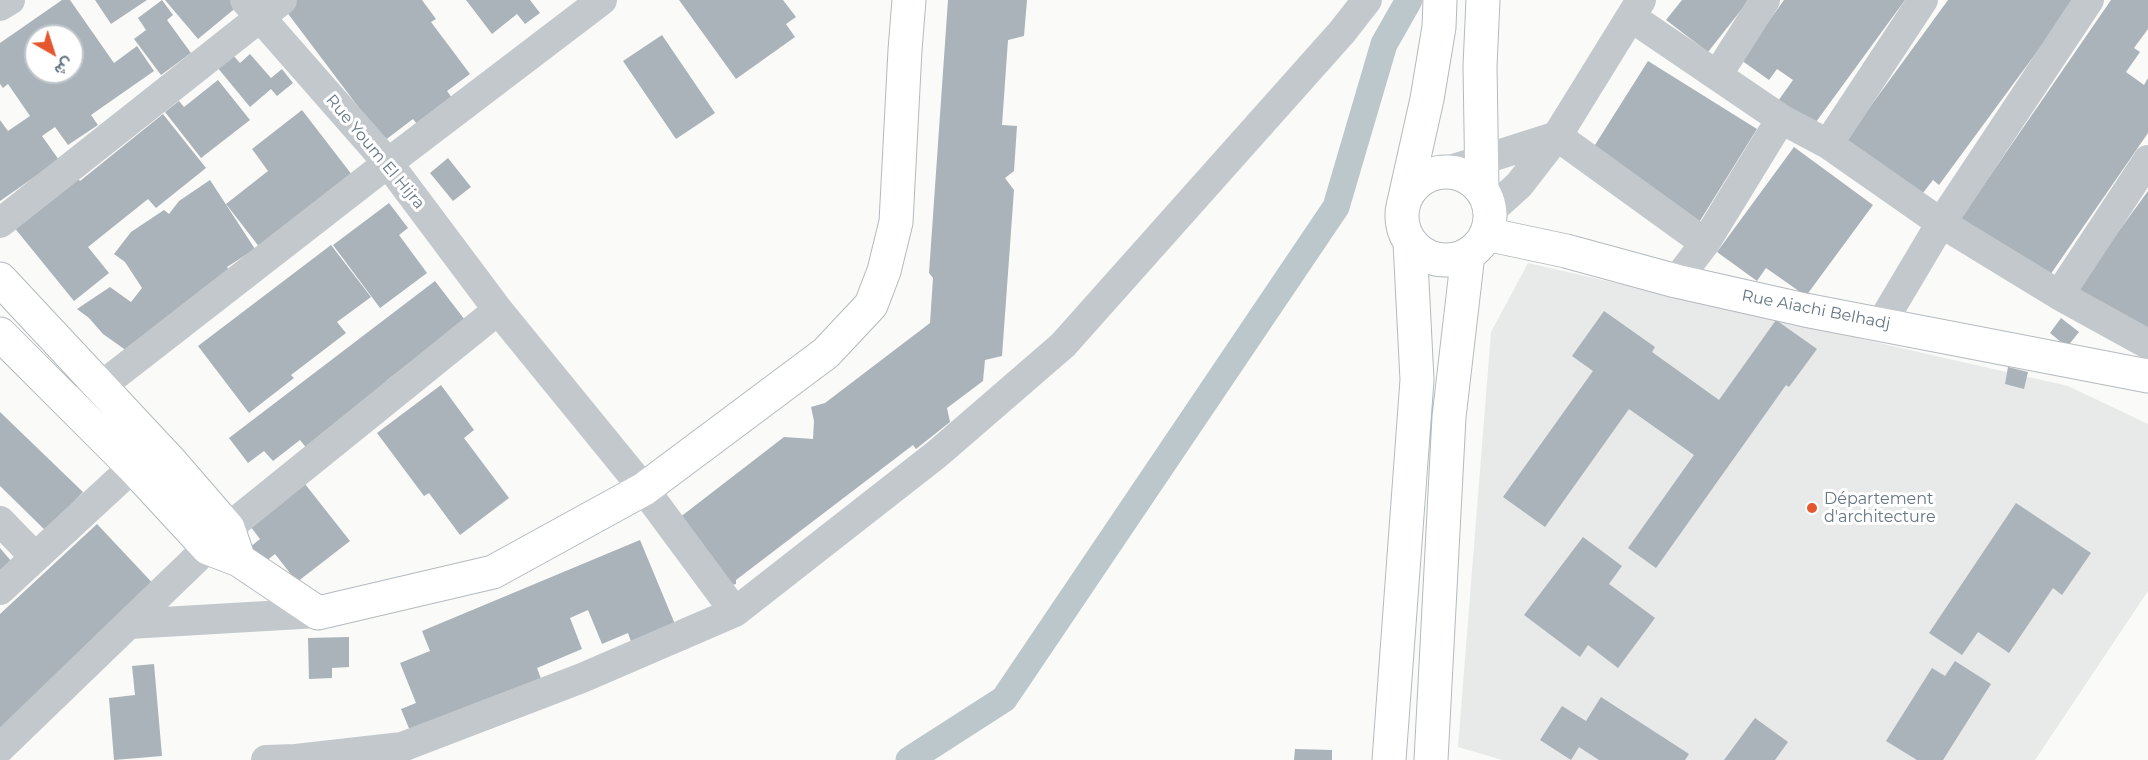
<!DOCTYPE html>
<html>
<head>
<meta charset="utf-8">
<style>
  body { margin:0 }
  #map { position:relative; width:2148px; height:760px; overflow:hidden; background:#fafaf8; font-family:Montserrat,Vazirmatn,sans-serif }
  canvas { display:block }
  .north { position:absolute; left:24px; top:24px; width:60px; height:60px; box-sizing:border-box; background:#fff; border:2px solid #c1c8cd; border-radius:50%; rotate:141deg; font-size:16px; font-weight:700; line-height:24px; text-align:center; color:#657683 }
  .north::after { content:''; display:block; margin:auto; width:21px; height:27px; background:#e4572e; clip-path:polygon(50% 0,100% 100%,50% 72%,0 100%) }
</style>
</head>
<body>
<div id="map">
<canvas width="2148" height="760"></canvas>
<div class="north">ش</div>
</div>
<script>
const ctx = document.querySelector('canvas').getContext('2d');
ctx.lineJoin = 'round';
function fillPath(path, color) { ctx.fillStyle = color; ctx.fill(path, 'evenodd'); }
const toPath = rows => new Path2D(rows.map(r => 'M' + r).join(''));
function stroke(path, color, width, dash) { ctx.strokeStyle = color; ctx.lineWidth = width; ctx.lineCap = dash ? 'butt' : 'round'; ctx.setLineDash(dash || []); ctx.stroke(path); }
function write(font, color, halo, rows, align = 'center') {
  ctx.font = font + ' Montserrat,sans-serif'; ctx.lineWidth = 6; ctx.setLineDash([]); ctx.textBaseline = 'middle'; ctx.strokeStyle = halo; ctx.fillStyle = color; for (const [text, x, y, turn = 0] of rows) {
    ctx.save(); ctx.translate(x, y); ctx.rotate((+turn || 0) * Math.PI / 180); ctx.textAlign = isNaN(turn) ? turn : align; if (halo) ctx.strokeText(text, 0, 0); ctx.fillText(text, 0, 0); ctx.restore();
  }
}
fillPath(toPath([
  [1528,263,2068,386,2148,424,2148,591,2035,760,1502,760,1458,747,1491,332]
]), '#e8e9e9');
stroke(toPath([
  [909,760,1004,699,1336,207,1384,44,1409,0]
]), '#bbc7cb', 27);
fillPath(toPath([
  [62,0,70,0,114,63,137,46,154,71,91,115,98,125,68,145,55,127,42,136,59,160,0,201,0,120,8,131,30,116,8,84,3,88,0,84,0,43],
  [36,36,72,36,72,72,36,72],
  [95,0,147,0,111,24],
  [162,0,173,15,167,20,191,53,161,75,134,39,146,30,138,18],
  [165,0,233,0,238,6,198,39],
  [293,0,422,0,436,19,431,22,470,74,447,91,456,103,421,129,413,119,384,141,283,7],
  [466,0,530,0,540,13,525,24,517,14,492,34],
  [679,0,783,0,796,17,786,24,795,37,736,79],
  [948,0,1027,0,1024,36,1008,40,1002,125,1017,126,1014,171,1005,178,1014,190,1002,356,985,360,983,381,947,408,950,422,916,449,913,445,736,580,736,584,727,586,698,549,699,538,688,546,679,518,784,437,813,439,814,421,811,407,825,403,930,323,933,278,929,273],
  [1682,0,1749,0,1708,52,1666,20],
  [1784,0,1905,0,1813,126,1778,101,1793,80,1777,69,1769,80,1741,60],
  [1948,0,2075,0,1939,185,1933,180,1919,198,1843,144],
  [2111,0,2148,0,2148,29,2134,48,2140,52,2126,72,2144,85,2148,78,2148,133,2048,278,1961,218],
  [662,35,715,113,676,139,623,61],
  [232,54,240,63,250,54,271,78,282,69,293,83,277,96,271,89,250,107,217,67],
  [1648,61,1757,129,1698,224,1588,156],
  [218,80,250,120,201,158,165,112,179,101,184,107],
  [302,110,359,184,264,253,226,204,268,171,252,149],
  [163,114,206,168,156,208,148,199,88,247,109,273,74,301,13,226,76,176,80,181],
  [1794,147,1873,205,1806,296,1766,268,1757,281,1717,252],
  [448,158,471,187,453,201,430,173],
  [210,180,255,249,227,267,234,277,127,351,103,334,89,318,77,309,110,287,131,302,142,288,125,262,114,254,131,232,164,210,169,214,179,201],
  [2148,191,2148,340,2073,294],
  [389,203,408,228,399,235,427,273,380,308,333,245],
  [331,245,371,297,337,322,346,333,291,375,294,378,249,413,198,346],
  [435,281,465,320,386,381,388,384,308,450,300,440,273,461,264,451,248,463,229,438],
  [1604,311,1655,347,1652,352,1719,400,1776,320,1817,349,1789,387,1786,385,1656,568,1628,548,1694,455,1629,409,1545,527,1503,497,1593,371,1572,356],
  [2061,318,2079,332,2067,347,2050,333],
  [2008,367,2028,372,2024,389,2005,384],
  [441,385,474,430,464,438,509,498,460,535,429,493,424,496,377,433],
  [0,412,83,492,46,531,0,486],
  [305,484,350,541,297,582,275,554,261,565,249,548,260,539,250,526],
  [2016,503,2091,553,2062,595,2053,588,2009,653,1978,632,1962,655,1929,633],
  [97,524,160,591,0,739,0,614],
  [1583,537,1622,566,1609,584,1655,618,1618,668,1588,645,1580,657,1524,615],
  [640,540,677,629,633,647,628,633,602,644,588,610,570,618,582,649,537,668,543,684,413,738,401,709,416,703,400,663,430,651,422,631],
  [0,548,12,562,0,572],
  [349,637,349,667,332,668,332,678,309,679,308,638],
  [1955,661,1991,684,1943,760,1917,760,1886,741,1932,668,1945,676],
  [154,664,162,756,114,760,109,698,135,695,132,666],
  [1601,697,1689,754,1685,760,1599,760,1579,747,1571,760,1540,740,1562,706,1586,721],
  [1755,718,1788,742,1775,760,1724,760],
  [1295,749,1332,750,1332,760,1294,760]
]), '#aab3b9');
const secondary = toPath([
  '1402 216a44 44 0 1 1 88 0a44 44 0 1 1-88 0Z',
  [1482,191,1480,66,1483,0],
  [1404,202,1427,99,1439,27,1440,0],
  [1486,234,1566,251,1676,281,1805,310,2148,376],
  [0,279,170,461,228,528,239,560],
  [0,334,133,467,208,548,239,560,318,613,493,572,644,489,826,353,871,305,884,271,896,222,905,50,909,0],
  [1389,760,1417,380,1410,242],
  [1431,760,1449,417,1468,254]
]);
stroke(secondary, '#b3babf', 35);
stroke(toPath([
  [245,0,388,163,498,310,644,489,735,612],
  [1641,0,1557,136,1705,243],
  [0,6,10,0],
  [1631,17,1781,119,1828,144,1941,223,2059,295,2148,344],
  [1718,74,1765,0],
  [1828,144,1923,0],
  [1444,172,1557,136,1519,185,1489,212],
  [0,223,282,0],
  [1676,281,1705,243,1781,119],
  [2059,295,2148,160],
  [1881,324,1941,223,2089,0],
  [82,401,388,163,602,0],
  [0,521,35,557],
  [0,590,133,467],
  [129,624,318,613],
  [0,748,228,528,498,310],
  [266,760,296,759,402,747,582,678,735,612,937,454,1063,345,1342,32,1367,0]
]), '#c3c8cc', 30);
stroke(secondary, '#fff', 33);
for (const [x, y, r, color] of [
  [1812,508,6,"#e4572e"]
]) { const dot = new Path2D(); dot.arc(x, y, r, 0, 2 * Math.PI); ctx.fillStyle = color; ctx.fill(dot); stroke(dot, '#fff', 2); }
write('16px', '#657683', '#fff', [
  ["Rue Youm El Hijra",375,152,50],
  ["Rue Aiachi Belhadj",1816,310,11]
]);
write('16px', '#657683', '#fff', [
  ["Département",1824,499],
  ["d'architecture",1824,517]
], 'left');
</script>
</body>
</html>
